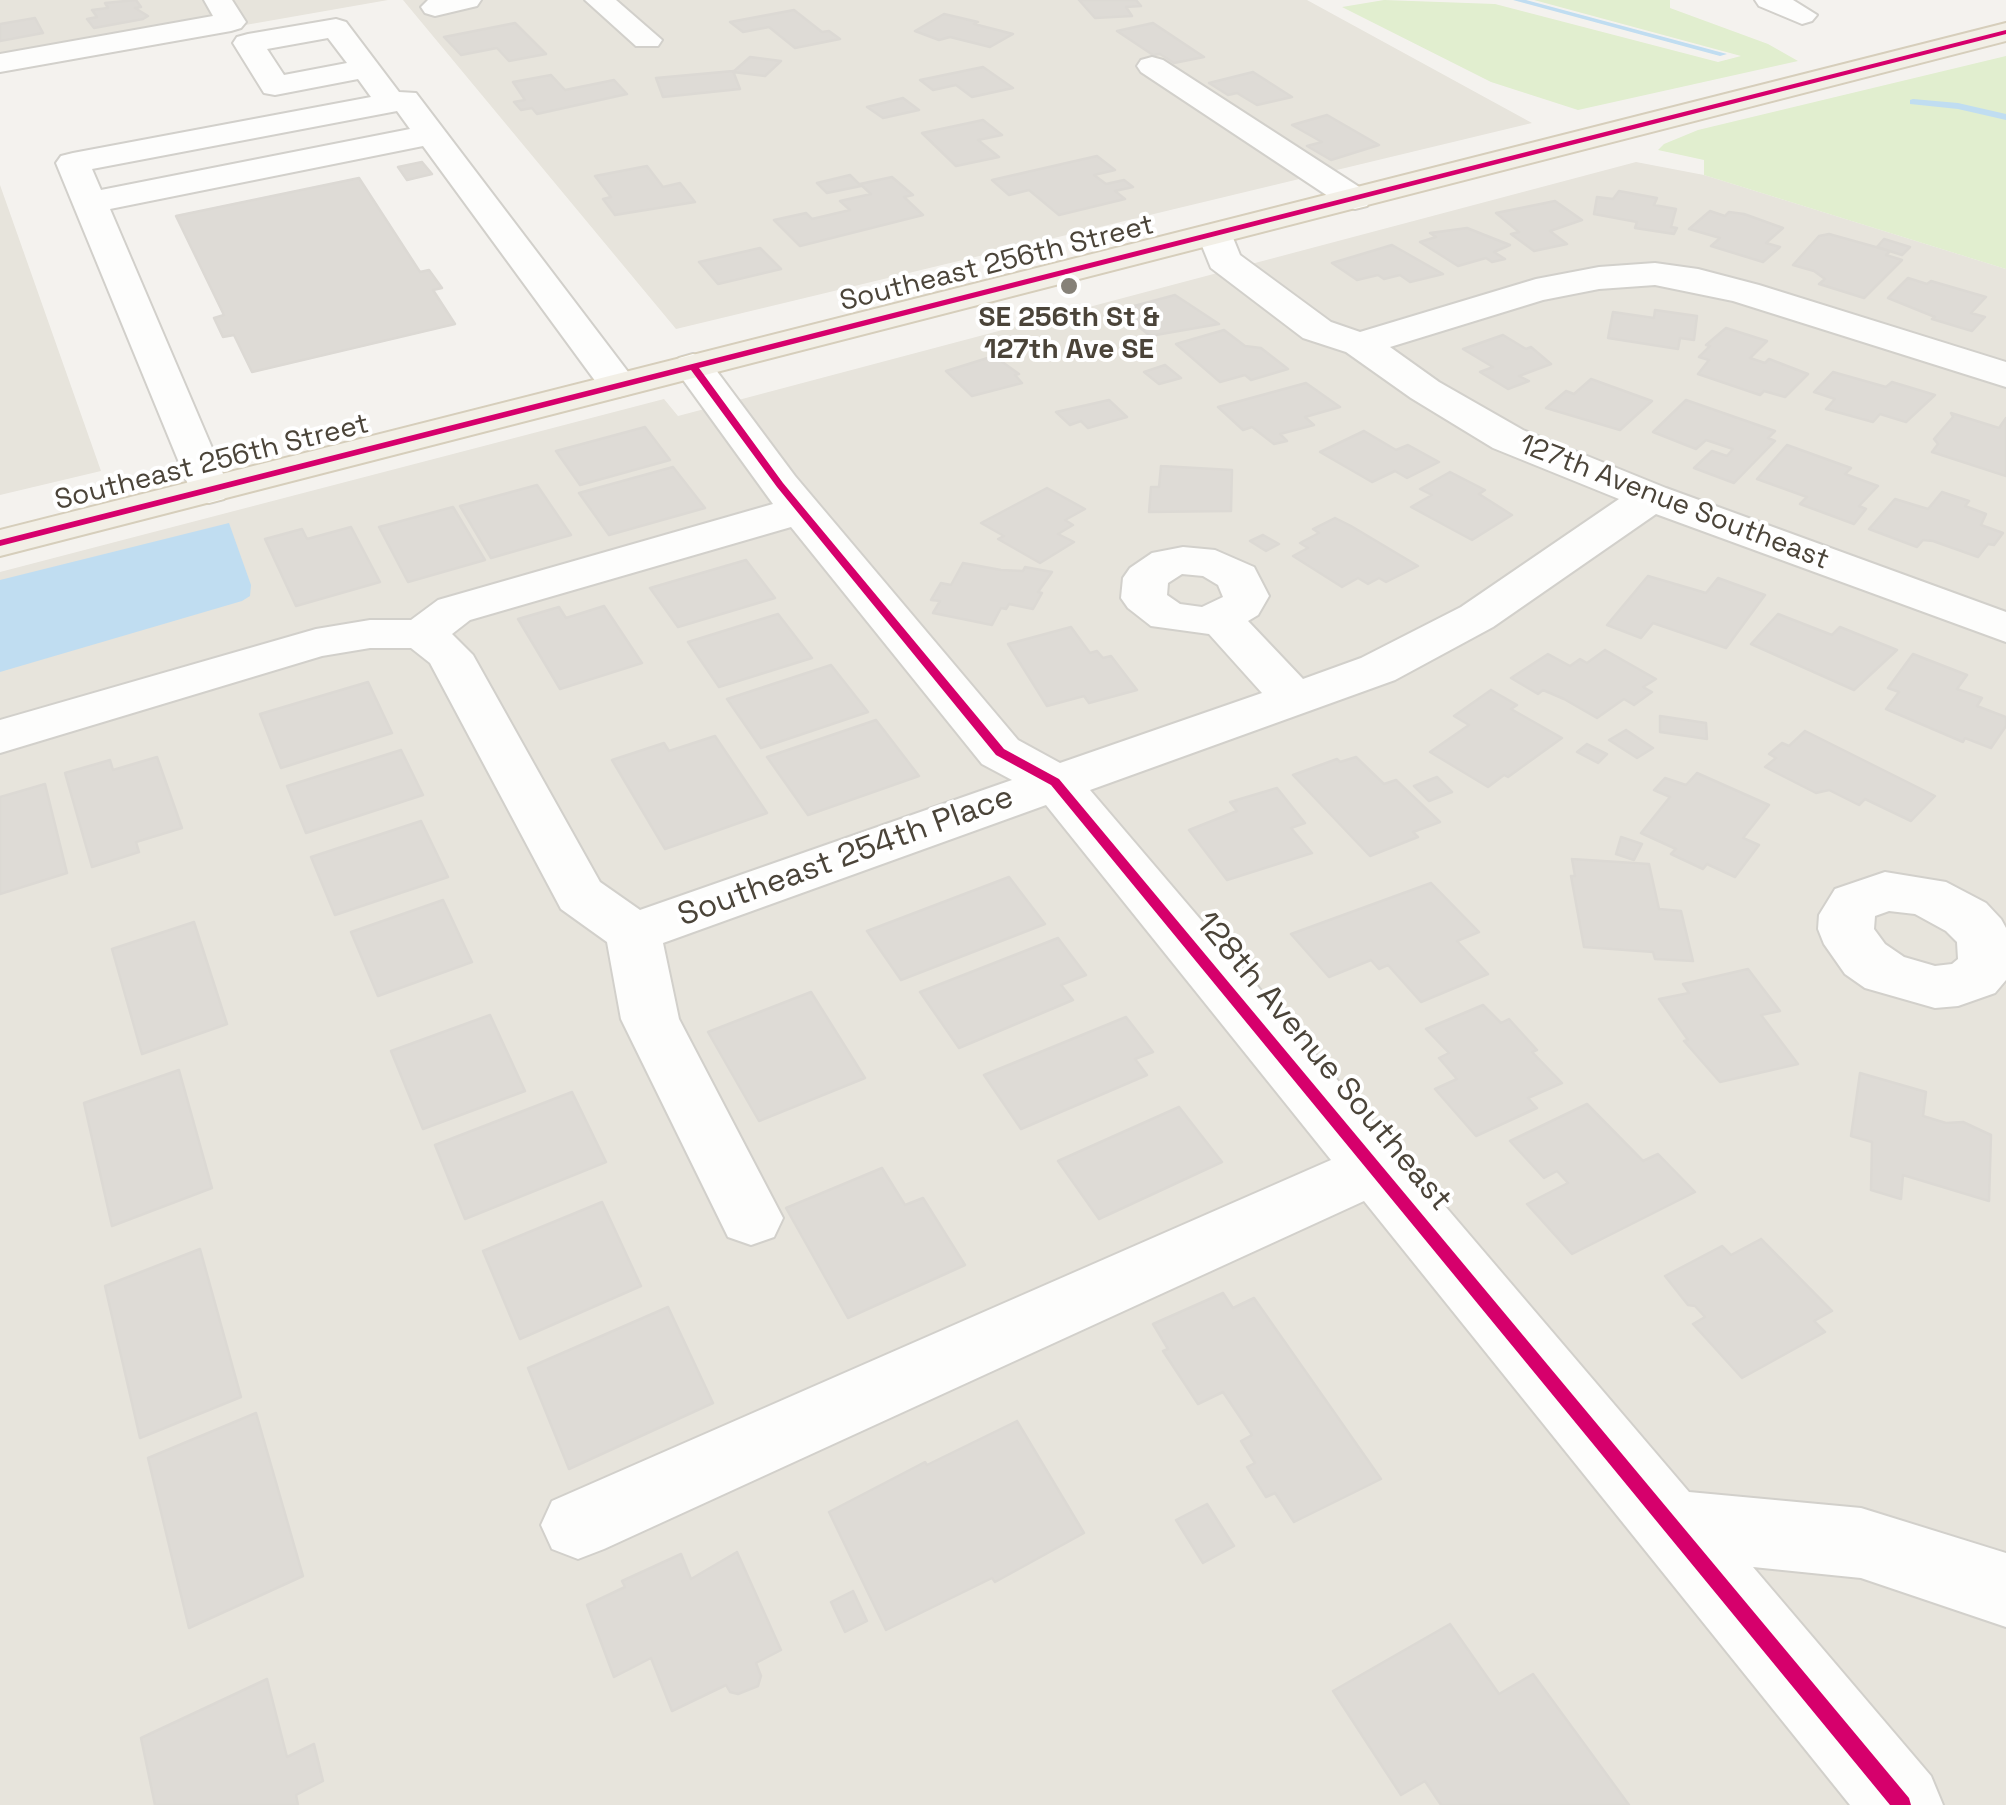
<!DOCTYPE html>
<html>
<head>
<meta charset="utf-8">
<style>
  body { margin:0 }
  canvas { display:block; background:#f4f2ee }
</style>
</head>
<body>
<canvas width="2006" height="1805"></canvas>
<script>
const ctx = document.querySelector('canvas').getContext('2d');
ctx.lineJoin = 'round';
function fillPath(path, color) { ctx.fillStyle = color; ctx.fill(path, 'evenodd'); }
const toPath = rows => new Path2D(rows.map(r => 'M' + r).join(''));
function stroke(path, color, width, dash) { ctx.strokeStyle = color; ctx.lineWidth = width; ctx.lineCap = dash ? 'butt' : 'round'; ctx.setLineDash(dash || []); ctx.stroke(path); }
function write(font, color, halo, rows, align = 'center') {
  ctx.font = font + ' "Space Grotesk",sans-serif'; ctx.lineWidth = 8; ctx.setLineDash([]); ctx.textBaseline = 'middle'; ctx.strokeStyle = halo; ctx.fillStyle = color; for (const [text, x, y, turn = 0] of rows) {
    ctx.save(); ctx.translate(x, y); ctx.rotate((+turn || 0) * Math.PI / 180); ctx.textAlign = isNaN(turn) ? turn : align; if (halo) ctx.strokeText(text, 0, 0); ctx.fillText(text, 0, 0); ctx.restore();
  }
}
fillPath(toPath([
  [0,0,388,0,0,68],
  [403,0,1307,0,1532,123,676,329],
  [1636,162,1704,175,2006,269,2006,1805,0,1805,0,572,664,399,678,416],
  [0,185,101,471,0,495]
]), '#e7e4dc');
fillPath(toPath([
  [1384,0,1495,4,1718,62,1741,56,1534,0,1670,0,1670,8,1768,44,1798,61,1578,110,1491,82,1342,7],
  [2006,56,2006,269,1704,175,1704,160,1658,150,1664,144,1698,130]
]), '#e1eecf');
fillPath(toPath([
  [229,523,251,585,250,596,242,601,0,672,0,580]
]), '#c0ddf1');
fillPath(toPath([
  [1513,0,1526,0,1727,54,1720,56,1513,0],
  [1913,99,1958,103,2006,114,2006,120,1958,109,1910,104,1910,100,1913,99]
]), '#c0ddf1');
const building = toPath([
  [136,0,141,7,135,8,148,16,143,19,94,28,87,19,97,17,92,10,108,8,105,3,136,0],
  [1079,0,1136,0,1141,6,1126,7,1132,16,1095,18,1079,0],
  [794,10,822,32,829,31,840,39,795,48,769,27,743,32,730,22,794,10],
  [944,14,978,22,974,24,1013,34,990,47,950,37,939,40,915,31,944,14],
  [35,18,43,33,0,41,0,24,35,18],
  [515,23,546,54,509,61,497,48,461,55,444,37,515,23],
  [1153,23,1204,57,1174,63,1160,54,1153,55,1117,31,1153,23],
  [750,57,781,61,765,76,733,72,750,57],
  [983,67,1013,88,972,97,956,85,933,90,920,80,983,67],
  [733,71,740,89,663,97,656,78,733,71],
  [1253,72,1292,97,1257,105,1237,93,1228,95,1209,83,1253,72],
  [551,75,565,90,614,80,627,94,537,114,532,108,521,110,514,102,525,100,513,82,551,75],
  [903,98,919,110,883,118,867,107,903,98],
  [1327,115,1379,145,1331,160,1307,146,1322,142,1292,125,1327,115],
  [983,120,1002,135,978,140,999,157,956,166,922,133,983,120],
  [1097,156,1115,170,1094,175,1106,184,1124,180,1133,187,1115,191,1125,199,1059,215,1029,190,1009,195,992,180,1097,156],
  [422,162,432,174,407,180,398,167,422,162],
  [647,166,663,187,680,183,695,202,615,215,603,199,611,197,595,176,647,166],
  [850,175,861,186,827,193,817,183,850,175],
  [892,177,913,195,904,197,923,215,800,246,774,220,806,213,812,219,850,210,840,201,871,194,860,184,892,177],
  [359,178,420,272,429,270,442,288,433,290,455,324,252,372,234,335,223,337,214,318,224,315,176,216,359,178],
  [1619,191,1657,198,1654,205,1676,209,1671,227,1677,228,1674,234,1635,228,1637,222,1594,214,1597,197,1613,199,1619,191],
  [1555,201,1582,220,1550,231,1567,244,1534,251,1511,234,1519,232,1496,213,1555,201],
  [1710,211,1725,216,1729,212,1744,214,1783,228,1766,243,1780,247,1763,262,1711,246,1720,238,1689,229,1710,211],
  [1467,228,1510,245,1494,252,1505,259,1492,262,1486,258,1458,266,1420,242,1436,237,1430,233,1467,228],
  [1829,234,1890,251,1886,255,1902,260,1864,298,1819,284,1825,279,1814,271,1793,265,1819,236,1829,234],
  [1884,239,1910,247,1902,255,1877,247,1884,239],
  [1392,245,1443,274,1410,282,1400,275,1384,279,1378,275,1357,280,1332,263,1392,245],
  [760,248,781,269,718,284,699,262,760,248],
  [1908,278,1927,284,1931,281,1986,297,1971,313,1985,317,1972,331,1932,319,1935,317,1888,298,1908,278],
  [1175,295,1219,324,1150,336,1119,310,1175,295],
  [1655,310,1697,316,1694,340,1680,338,1678,349,1608,338,1613,312,1654,318,1655,310],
  [1726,328,1767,341,1750,358,1765,363,1769,359,1808,374,1785,397,1764,391,1760,395,1698,374,1709,360,1699,357,1710,346,1706,345,1726,328],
  [1224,330,1245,346,1261,348,1288,369,1251,380,1245,375,1220,382,1176,344,1224,330],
  [1503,335,1526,349,1531,347,1551,364,1519,376,1529,381,1508,389,1480,372,1493,367,1463,349,1503,335],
  [994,356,1019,374,1015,375,1022,383,972,396,946,371,994,356],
  [1165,365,1181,378,1159,384,1144,372,1165,365],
  [1833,372,1886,387,1892,382,1935,395,1906,422,1880,414,1873,422,1826,409,1835,399,1814,392,1833,372],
  [1591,379,1652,401,1620,430,1546,408,1566,391,1574,394,1591,379],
  [1306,383,1340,407,1305,417,1314,425,1280,434,1287,441,1274,444,1252,427,1243,430,1218,407,1306,383],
  [1109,400,1127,417,1088,428,1081,421,1070,425,1056,412,1109,400],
  [1686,400,1775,431,1768,438,1775,441,1734,483,1694,468,1712,451,1727,456,1733,449,1706,440,1696,449,1653,432,1686,400],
  [1951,413,1999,428,2006,418,2006,476,1932,452,1938,444,1934,439,1953,417,1951,413],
  [645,427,670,460,580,485,556,451,645,427],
  [1364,431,1396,450,1408,445,1439,462,1407,478,1395,471,1372,482,1320,452,1364,431],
  [1787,445,1851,468,1845,474,1878,486,1859,506,1866,509,1854,524,1800,504,1807,497,1757,479,1787,445],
  [1161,466,1232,470,1231,511,1149,512,1151,487,1159,487,1161,466],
  [673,467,705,508,609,535,579,493,673,467],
  [1450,472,1485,490,1479,494,1512,515,1472,540,1411,507,1432,495,1420,489,1450,472],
  [537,485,571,535,491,558,460,506,537,485],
  [1047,488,1085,509,1065,520,1073,525,1058,534,1074,542,1040,563,998,539,1004,536,981,523,1047,488],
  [1942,492,1969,501,1965,506,1986,514,1981,525,2003,533,1994,545,1988,544,1978,557,1933,541,1923,540,1917,547,1869,529,1895,499,1928,509,1942,492],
  [453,507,485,560,408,582,379,527,453,507],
  [1335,518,1351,526,1418,566,1386,582,1379,578,1368,584,1358,578,1342,587,1293,556,1308,548,1300,543,1319,533,1313,529,1335,518],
  [351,527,380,582,296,606,265,539,302,529,307,539,351,527],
  [1263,535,1279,544,1266,551,1250,541,1263,535],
  [746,560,775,598,678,627,650,588,746,560],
  [963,563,1001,570,1023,571,1025,567,1052,572,1038,592,1042,593,1033,609,1009,604,1006,609,1001,608,992,625,933,613,940,601,931,600,941,583,951,585,963,563],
  [1648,576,1706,593,1718,578,1765,595,1726,648,1653,623,1641,638,1607,625,1648,576],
  [604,606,642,663,560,689,518,619,559,607,566,618,604,606],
  [778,614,812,658,719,687,688,642,778,614],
  [1778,614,1832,635,1840,627,1897,650,1854,690,1751,644,1778,614],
  [1071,627,1090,653,1097,651,1103,658,1111,656,1137,690,1089,703,1084,696,1047,706,1008,644,1071,627],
  [1605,650,1656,679,1643,687,1652,692,1634,705,1624,699,1597,718,1564,699,1543,690,1538,694,1511,678,1548,654,1570,666,1580,659,1587,663,1605,650],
  [1913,654,1967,675,1957,689,1982,698,1977,706,2006,717,2006,726,1991,748,1965,738,1963,742,1886,709,1899,692,1888,688,1913,654],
  [831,665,868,712,761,748,727,699,831,665],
  [368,682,392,733,281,768,260,714,368,682],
  [1491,690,1517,705,1511,709,1562,738,1508,777,1504,775,1488,787,1430,752,1469,725,1454,716,1491,690],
  [1660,716,1706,723,1707,739,1660,732,1660,716],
  [876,720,919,776,808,815,767,757,876,720],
  [1626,730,1653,748,1637,758,1609,740,1626,730],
  [1805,731,1935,796,1911,821,1865,799,1859,805,1829,790,1816,793,1765,767,1776,758,1769,754,1782,743,1789,746,1805,731],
  [715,736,767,813,665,849,612,760,664,743,669,751,715,736],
  [1587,744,1607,754,1598,763,1577,752,1587,744],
  [401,750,423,795,306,833,287,786,401,750],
  [157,757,182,828,136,842,139,852,92,867,65,773,110,760,113,770,157,757],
  [1356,757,1384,784,1396,780,1440,822,1413,832,1418,837,1370,856,1293,775,1337,759,1340,762,1356,757],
  [1697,773,1769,805,1743,838,1759,845,1735,877,1707,864,1703,869,1671,854,1676,849,1641,833,1670,797,1654,790,1665,778,1686,785,1697,773],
  [1437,777,1452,792,1429,801,1414,786,1437,777],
  [45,784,67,873,0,894,0,797,45,784],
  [1277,788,1305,823,1291,828,1312,853,1227,880,1189,830,1237,811,1230,802,1277,788],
  [421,821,448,877,335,915,311,857,421,821],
  [1621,837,1642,844,1634,860,1616,854,1621,837],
  [1572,859,1649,864,1659,909,1681,911,1693,961,1655,959,1653,952,1584,947,1571,876,1575,876,1572,859],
  [1009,877,1045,924,901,980,867,931,1009,877],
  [1431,883,1479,932,1457,941,1488,974,1421,1002,1388,965,1379,969,1371,960,1329,977,1291,934,1431,883],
  [443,900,472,962,378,996,351,932,443,900],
  [194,922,227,1024,142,1054,112,949,194,922],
  [1058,938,1086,975,1061,985,1073,1000,959,1048,920,992,1058,938],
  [1748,969,1780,1011,1761,1015,1798,1064,1720,1082,1684,1041,1688,1040,1659,999,1689,993,1683,984,1748,969],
  [811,992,865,1078,759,1121,708,1032,811,992],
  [1483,1005,1501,1023,1509,1019,1537,1050,1532,1052,1562,1083,1528,1098,1537,1108,1476,1136,1435,1089,1457,1079,1439,1058,1449,1053,1426,1029,1483,1005],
  [490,1015,525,1091,423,1129,391,1051,490,1015],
  [1126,1017,1153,1052,1135,1059,1147,1075,1021,1129,984,1075,1126,1017],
  [179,1070,212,1188,112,1226,84,1103,179,1070],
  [1860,1073,1926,1092,1923,1116,1946,1123,1963,1122,1991,1135,1989,1201,1903,1175,1901,1199,1871,1190,1872,1142,1851,1136,1860,1073],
  [572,1092,606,1162,465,1219,435,1145,572,1092],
  [1587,1104,1643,1161,1658,1154,1695,1192,1572,1254,1527,1204,1568,1183,1557,1171,1544,1178,1510,1141,1587,1104],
  [1179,1107,1222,1162,1099,1219,1058,1161,1179,1107],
  [882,1168,905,1205,923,1198,965,1265,848,1318,786,1208,882,1168],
  [602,1202,641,1286,520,1339,483,1251,602,1202],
  [1761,1239,1832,1311,1814,1321,1825,1332,1742,1378,1693,1324,1705,1317,1695,1306,1688,1305,1665,1276,1722,1246,1731,1255,1761,1239],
  [200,1249,241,1397,140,1438,105,1286,200,1249],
  [1223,1293,1233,1308,1254,1298,1381,1479,1294,1522,1275,1493,1266,1497,1247,1467,1255,1463,1241,1441,1252,1435,1223,1392,1198,1404,1163,1351,1168,1349,1153,1324,1223,1293],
  [668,1307,713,1403,569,1469,528,1368,668,1307],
  [256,1413,303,1576,189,1628,148,1458,256,1413],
  [1017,1421,1084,1533,995,1582,992,1578,886,1630,829,1512,925,1462,927,1465,1017,1421],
  [1207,1504,1234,1546,1203,1563,1176,1520,1207,1504],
  [737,1552,781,1650,756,1663,761,1676,758,1686,738,1694,730,1692,726,1685,672,1711,651,1658,614,1677,587,1605,625,1587,622,1581,681,1554,691,1579,737,1552],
  [853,1591,867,1621,845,1632,831,1602,853,1591],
  [1450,1624,1499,1694,1533,1674,1629,1805,1441,1805,1425,1781,1401,1795,1333,1691,1450,1624],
  [267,1679,287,1757,314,1744,323,1781,296,1795,298,1805,155,1805,141,1738,267,1679]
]);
fillPath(building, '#dedbd6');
stroke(building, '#dcd9d4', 2.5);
const minor = toPath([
  [204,0,232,0,246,22,241,28,231,31,0,72,0,54,213,16,204,0],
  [481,0,477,6,435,16,425,13,421,7,428,0,481,0],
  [585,0,616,0,662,40,658,46,636,46,585,0],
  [1755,0,1793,0,1817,15,1812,21,1802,24,1759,6,1755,0],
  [336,19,346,22,399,92,416,93,638,385,632,393,618,397,604,393,423,146,110,209,230,490,224,499,209,503,194,499,56,163,61,156,73,153,371,97,358,79,275,95,264,93,233,43,237,37,248,34,336,19],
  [328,38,347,63,284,75,267,49,328,38],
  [397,111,410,129,101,190,92,169,397,111],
  [1152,57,1163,60,1367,192,1372,199,1367,206,1355,209,1343,206,1141,72,1137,66,1141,60,1152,57],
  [1216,225,1229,228,1240,255,1331,322,1360,332,1536,279,1599,267,1655,263,1698,269,1759,285,2006,362,2006,387,1733,301,1655,285,1599,289,1543,300,1390,347,1439,382,1523,430,1666,488,2006,612,2006,642,1656,514,1493,627,1395,680,1090,790,1689,1492,1861,1508,2006,1553,2006,1627,1861,1578,1753,1567,1931,1776,1943,1805,1850,1805,1364,1201,604,1549,578,1559,552,1549,541,1525,552,1501,1331,1160,1046,805,663,943,679,1019,783,1218,774,1237,751,1245,728,1237,621,1019,607,942,561,909,430,663,411,648,370,648,322,656,0,753,0,720,316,629,370,620,411,620,438,600,773,504,673,366,679,358,693,354,707,358,795,476,1018,740,1060,763,1262,693,1209,634,1151,626,1128,608,1121,598,1123,578,1130,568,1152,553,1183,547,1215,550,1254,567,1269,596,1258,615,1248,621,1303,679,1361,658,1461,607,1619,499,1493,448,1411,398,1346,352,1303,338,1211,268,1198,236,1203,228,1216,225],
  [791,527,982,764,1012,780,640,910,600,882,473,655,452,634,470,620,791,527],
  [1182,574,1203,576,1218,585,1223,597,1202,607,1180,604,1167,595,1168,583,1182,574],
  [1885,872,1946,882,1986,903,2001,919,2006,928,2006,980,1995,993,1958,1006,1935,1008,1865,988,1845,974,1824,944,1818,929,1819,915,1835,889,1885,872],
  [1889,911,1915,914,1946,931,1957,942,1958,959,1952,964,1935,966,1904,957,1885,944,1874,929,1875,916,1889,911]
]);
const major = toPath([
  [2006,23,2006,41,0,556,0,530,2006,23]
]);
stroke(minor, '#d2d0cb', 4);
stroke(major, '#d6cebb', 4);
fillPath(minor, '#fdfdfc');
fillPath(major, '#f2efe6');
fillPath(toPath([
  [2006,30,2006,34,699,368,783,483,1004,749,1059,779,1909,1798,1911,1805,1890,1805,1051,785,996,755,777,487,691,370,0,546,0,540,2006,30]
]), '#d6006c');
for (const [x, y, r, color] of [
  [1069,286,10,"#868178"]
]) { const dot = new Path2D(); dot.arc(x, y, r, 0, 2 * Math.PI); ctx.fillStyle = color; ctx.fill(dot); stroke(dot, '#fff', 4); }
write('28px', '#4b4439', '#fff', [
  ["Southeast 256th Street",997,264,-14],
  ["Southeast 256th Street",212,463,-14],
  ["127th Avenue Southeast",1674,503,21]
]);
write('bold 28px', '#4b4439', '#fff', [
  ["SE 256th St &",1069,318],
  ["127th Ave SE",1069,350]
]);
write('32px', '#4b4439', '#fff', [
  ["Southeast 254th Place",846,857,-20],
  ["128th Avenue Southeast",1323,1062,50]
]);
</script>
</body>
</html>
